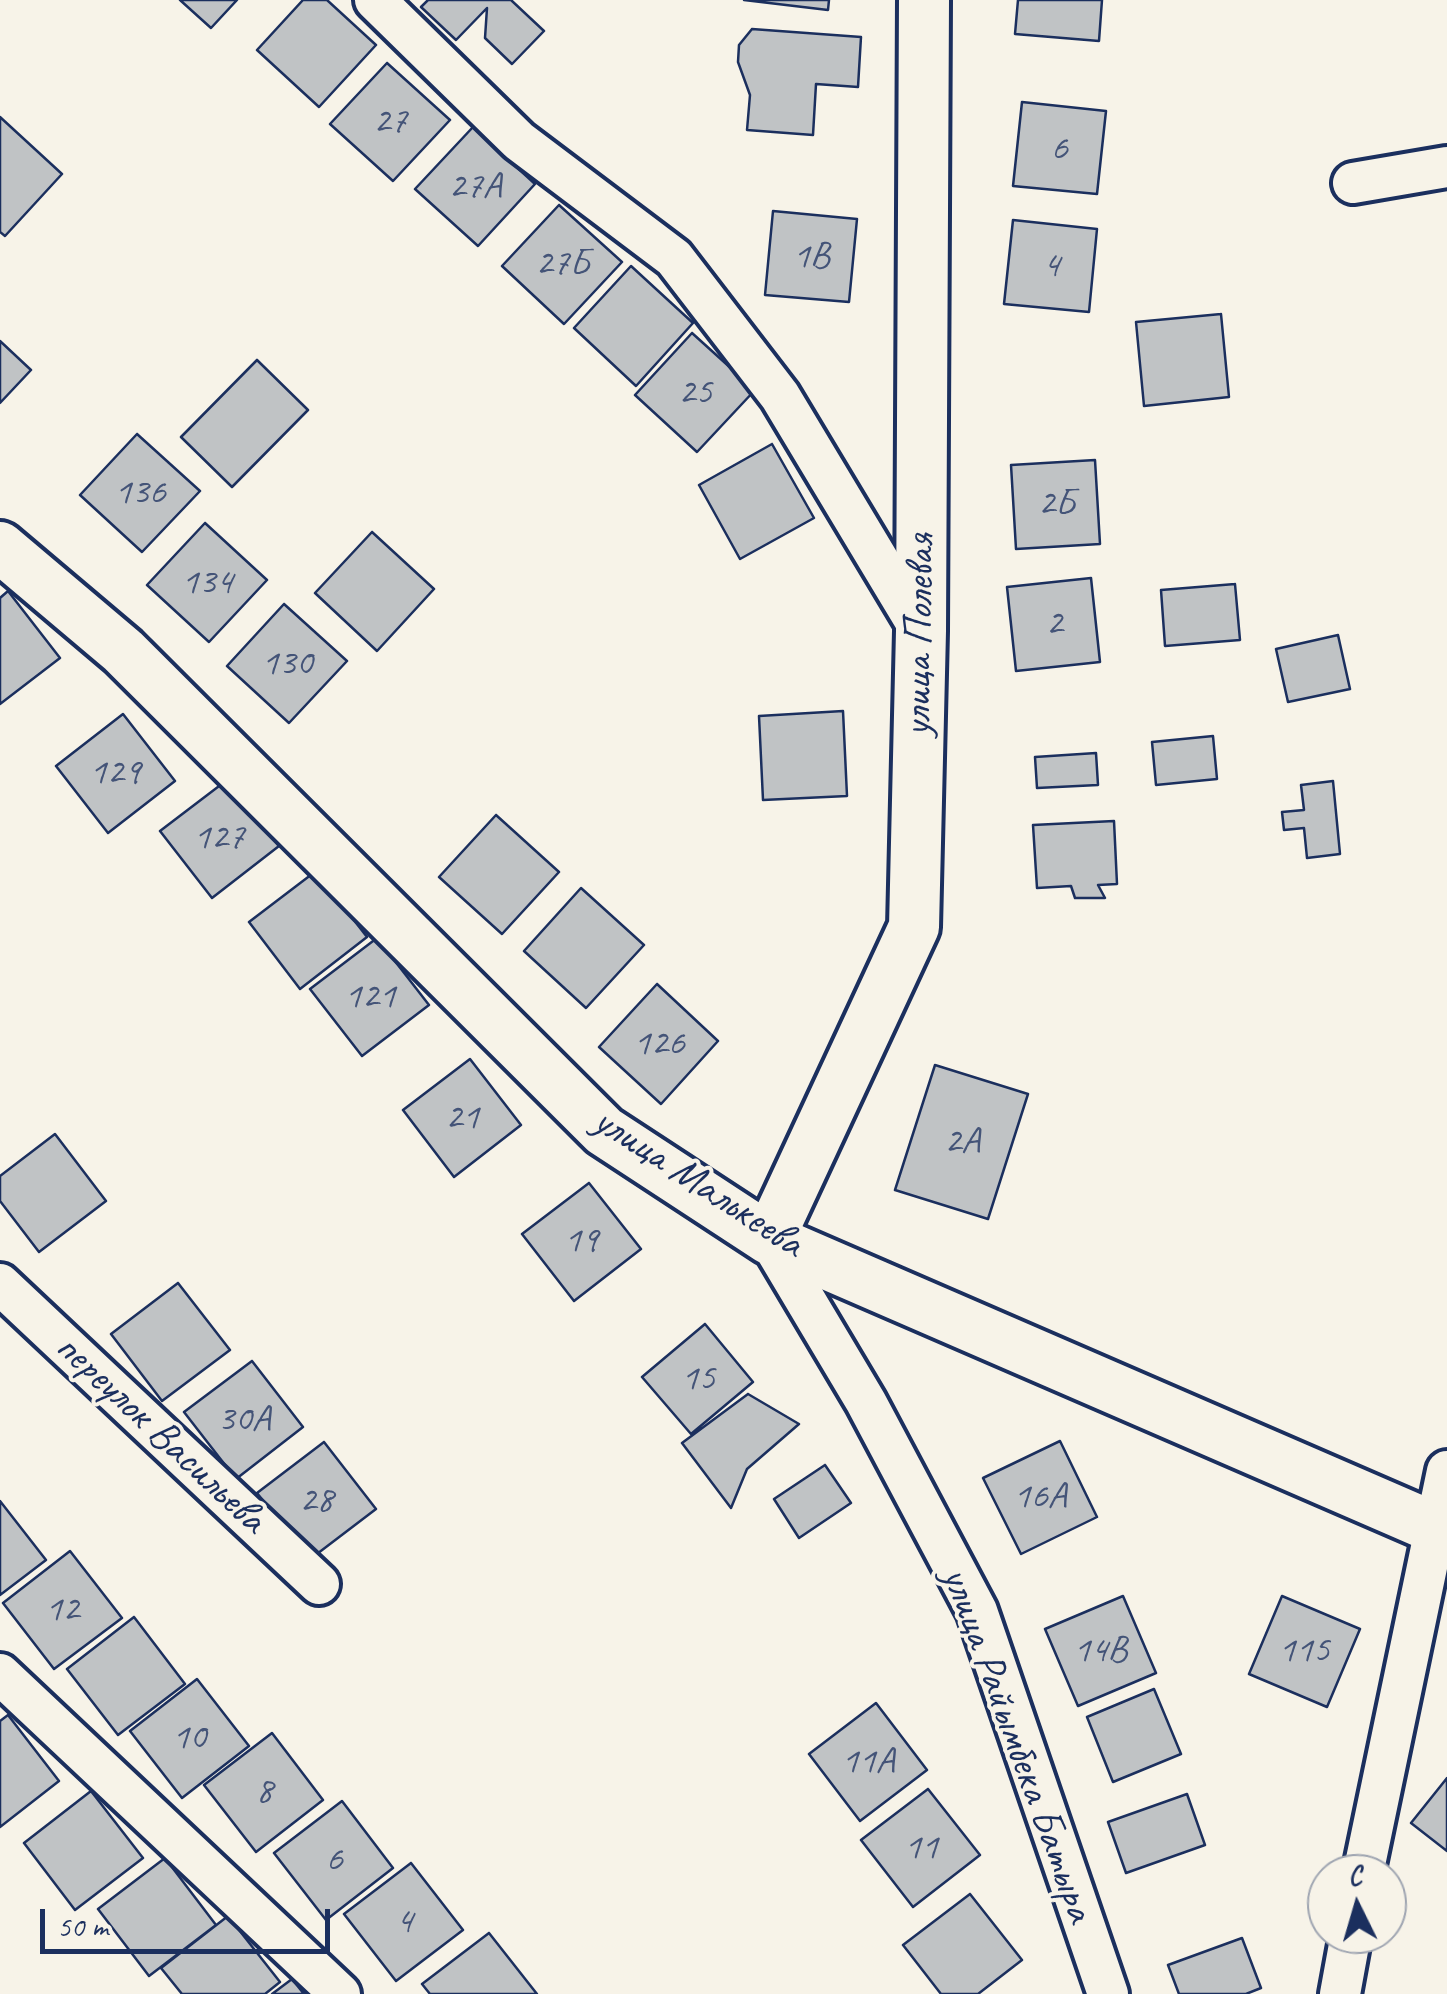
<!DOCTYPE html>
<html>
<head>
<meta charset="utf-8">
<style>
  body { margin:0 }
  #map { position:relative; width:1447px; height:1994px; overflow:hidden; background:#f7f3e8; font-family:Caveat,sans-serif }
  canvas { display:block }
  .north { position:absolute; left:1307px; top:1854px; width:100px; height:100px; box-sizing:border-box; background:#f7f3e8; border:2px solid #9fa5b1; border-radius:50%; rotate:355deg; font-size:28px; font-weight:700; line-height:40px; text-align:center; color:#1b2f5e }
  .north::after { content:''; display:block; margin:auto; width:35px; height:45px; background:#1b2f5e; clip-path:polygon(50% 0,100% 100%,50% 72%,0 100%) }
  .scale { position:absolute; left:40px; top:1909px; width:290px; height:45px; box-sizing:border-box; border:5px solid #1b2f5e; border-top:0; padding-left:12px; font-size:30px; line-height:35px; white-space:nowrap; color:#1b2f5e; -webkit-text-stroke:8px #f7f3e8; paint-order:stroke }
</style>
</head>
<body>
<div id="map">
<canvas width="1447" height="1994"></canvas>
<div class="north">С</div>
<div class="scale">50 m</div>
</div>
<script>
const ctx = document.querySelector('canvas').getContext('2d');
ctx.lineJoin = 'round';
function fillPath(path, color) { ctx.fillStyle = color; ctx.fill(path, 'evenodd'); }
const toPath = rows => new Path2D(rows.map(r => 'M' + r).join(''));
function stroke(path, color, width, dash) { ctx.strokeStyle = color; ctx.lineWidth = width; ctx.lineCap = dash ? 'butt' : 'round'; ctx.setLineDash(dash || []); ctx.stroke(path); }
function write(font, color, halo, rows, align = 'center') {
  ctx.font = font + ' Caveat,sans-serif'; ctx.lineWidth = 8; ctx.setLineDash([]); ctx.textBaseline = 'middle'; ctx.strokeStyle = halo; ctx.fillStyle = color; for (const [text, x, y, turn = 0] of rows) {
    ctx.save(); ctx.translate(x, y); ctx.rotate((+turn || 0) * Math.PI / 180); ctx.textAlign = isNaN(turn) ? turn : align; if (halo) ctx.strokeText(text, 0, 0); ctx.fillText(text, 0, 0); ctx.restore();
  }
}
const building = toPath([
  [180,0,237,0,211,28,180,0],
  [303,0,327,0,376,45,319,107,257,50,303,0],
  [428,0,511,0,544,31,512,64,485,38,487,8,456,40,421,7,428,0],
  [744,0,829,0,828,10,744,0],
  [1018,0,1102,0,1099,41,1015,34,1018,0],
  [752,29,861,37,858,87,816,84,813,135,747,130,750,95,738,62,739,45,752,29],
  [387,63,450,120,393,181,330,124,387,63],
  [1022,102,1106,111,1097,194,1013,186,1022,102],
  [0,117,62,174,5,236,0,232,0,117],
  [473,127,535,184,478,246,415,189,473,127],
  [559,205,622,262,564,324,502,266,559,205],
  [773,211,857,219,849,302,765,295,773,211],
  [1013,220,1097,229,1089,312,1004,304,1013,220],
  [631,266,693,323,636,386,574,328,631,266],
  [1221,314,1229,397,1144,406,1136,322,1221,314],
  [692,333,755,390,697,452,635,395,692,333],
  [0,341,31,370,0,403,0,341],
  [257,360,308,410,232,487,181,437,257,360],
  [137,434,200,491,142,552,80,495,137,434],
  [772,444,814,518,740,559,699,485,772,444],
  [1095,460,1100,544,1016,549,1011,465,1095,460],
  [205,523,267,580,209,642,147,585,205,523],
  [372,532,434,589,377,651,315,593,372,532],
  [1091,578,1100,662,1016,671,1007,587,1091,578],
  [1235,584,1240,640,1165,646,1161,590,1235,584],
  [8,591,60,658,0,704,0,598,8,591],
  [284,604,347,661,289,723,227,666,284,604],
  [1338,635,1350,689,1288,702,1276,649,1338,635],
  [843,711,847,796,763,800,759,716,843,711],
  [123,714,175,781,108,833,56,766,123,714],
  [1213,736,1217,779,1156,785,1152,742,1213,736],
  [1096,753,1098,785,1037,788,1035,757,1096,753],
  [227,780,279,846,212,898,160,831,227,780],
  [1333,781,1340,854,1307,858,1304,828,1284,830,1282,812,1304,810,1301,785,1333,781],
  [496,815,559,872,502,934,439,877,496,815],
  [1114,821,1117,884,1098,885,1105,898,1075,898,1071,886,1037,888,1033,825,1114,821],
  [316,871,367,937,300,989,249,922,316,871],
  [581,888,644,945,586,1008,524,951,581,888],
  [377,938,429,1005,362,1056,310,989,377,938],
  [657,984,718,1041,661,1104,599,1047,657,984],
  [470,1059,521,1125,454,1177,403,1110,470,1059],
  [935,1065,1028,1094,988,1219,895,1190,935,1065],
  [55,1134,106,1201,39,1252,0,1201,0,1176,55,1134],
  [589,1183,641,1249,574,1301,522,1234,589,1183],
  [178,1283,230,1350,162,1401,111,1334,178,1283],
  [705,1324,753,1382,691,1434,642,1377,705,1324],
  [252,1361,303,1427,236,1479,184,1412,252,1361],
  [748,1394,799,1424,747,1469,731,1508,682,1443,748,1394],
  [1060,1441,1097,1517,1021,1554,983,1478,1060,1441],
  [324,1442,376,1509,309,1560,257,1493,324,1442],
  [825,1465,851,1503,799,1538,774,1499,825,1465],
  [0,1501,46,1560,0,1595,0,1501],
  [70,1551,122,1618,54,1669,3,1603,70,1551],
  [1123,1596,1156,1673,1078,1706,1045,1629,1123,1596],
  [1282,1596,1360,1629,1327,1707,1249,1674,1282,1596],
  [134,1617,185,1684,118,1735,67,1669,134,1617],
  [197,1679,249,1746,182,1798,130,1731,197,1679],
  [1154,1689,1181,1754,1113,1782,1087,1717,1154,1689],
  [876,1703,927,1770,860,1821,809,1754,876,1703],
  [8,1715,59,1781,0,1827,0,1721,8,1715],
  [272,1733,323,1800,256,1852,204,1785,272,1733],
  [1447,1778,1447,1851,1411,1823,1447,1778],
  [928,1789,980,1855,913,1907,861,1840,928,1789],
  [91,1791,143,1858,75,1910,24,1843,91,1791],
  [1187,1794,1205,1845,1126,1873,1108,1822,1187,1794],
  [342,1801,393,1868,326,1920,274,1853,342,1801],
  [165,1858,216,1925,149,1976,98,1909,165,1858],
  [411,1863,463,1930,396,1981,344,1914,411,1863],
  [970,1894,1022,1960,978,1994,941,1994,903,1945,970,1894],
  [228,1916,280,1982,265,1994,182,1994,161,1968,228,1916],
  [489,1933,537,1994,430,1994,422,1984,489,1933],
  [1242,1938,1261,1988,1246,1994,1179,1994,1168,1965,1242,1938],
  [292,1979,304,1994,272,1994,292,1979]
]);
fillPath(building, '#c0c3c5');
stroke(building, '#1b2f5e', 2.5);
const minor = toPath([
  [375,0,519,141,674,258,780,396,921,631],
  [1353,183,1447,167],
  [769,1239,866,1402,977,1611,1108,1994],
  [0,1284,319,1584],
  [0,1674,340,1994],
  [1363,1874,1447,1471],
  [1340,1994,1351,1934]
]);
const tertiary = toPath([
  [0,547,123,651,604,1131,769,1239,1447,1533],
  [769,1239,914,927,921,631,924,0]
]);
stroke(minor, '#1b2f5e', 48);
stroke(tertiary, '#1b2f5e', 58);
stroke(minor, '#f7f3e8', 40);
stroke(tertiary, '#f7f3e8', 50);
write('38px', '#445478', null, [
  ["27",390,122],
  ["6",1059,149],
  ["27А",475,187],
  ["1В",811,257],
  ["27Б",562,264],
  ["4",1051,266],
  ["25",695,393],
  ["136",140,493],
  ["2Б",1056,504],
  ["134",207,583],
  ["2",1054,624],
  ["130",287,664],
  ["129",115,773],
  ["127",219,838],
  ["121",370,997],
  ["126",659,1044],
  ["21",462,1118],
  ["2А",962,1142],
  ["19",581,1241],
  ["15",698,1379],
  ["30А",244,1420],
  ["16А",1040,1497],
  ["28",316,1501],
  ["12",62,1610],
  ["14В",1100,1651],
  ["115",1304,1651],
  ["10",189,1738],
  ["11А",868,1762],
  ["8",264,1792],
  ["11",921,1848],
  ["6",334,1860],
  ["4",404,1922]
]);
write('42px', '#1b2f5e', '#f7f3e8', [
  ["улица Полевая",920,635,-89],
  ["улица Малькеева",698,1183,33],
  ["переулок Васильева",160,1434,43],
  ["улица Райымбека Батыра",1017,1745,70]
]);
</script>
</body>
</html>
